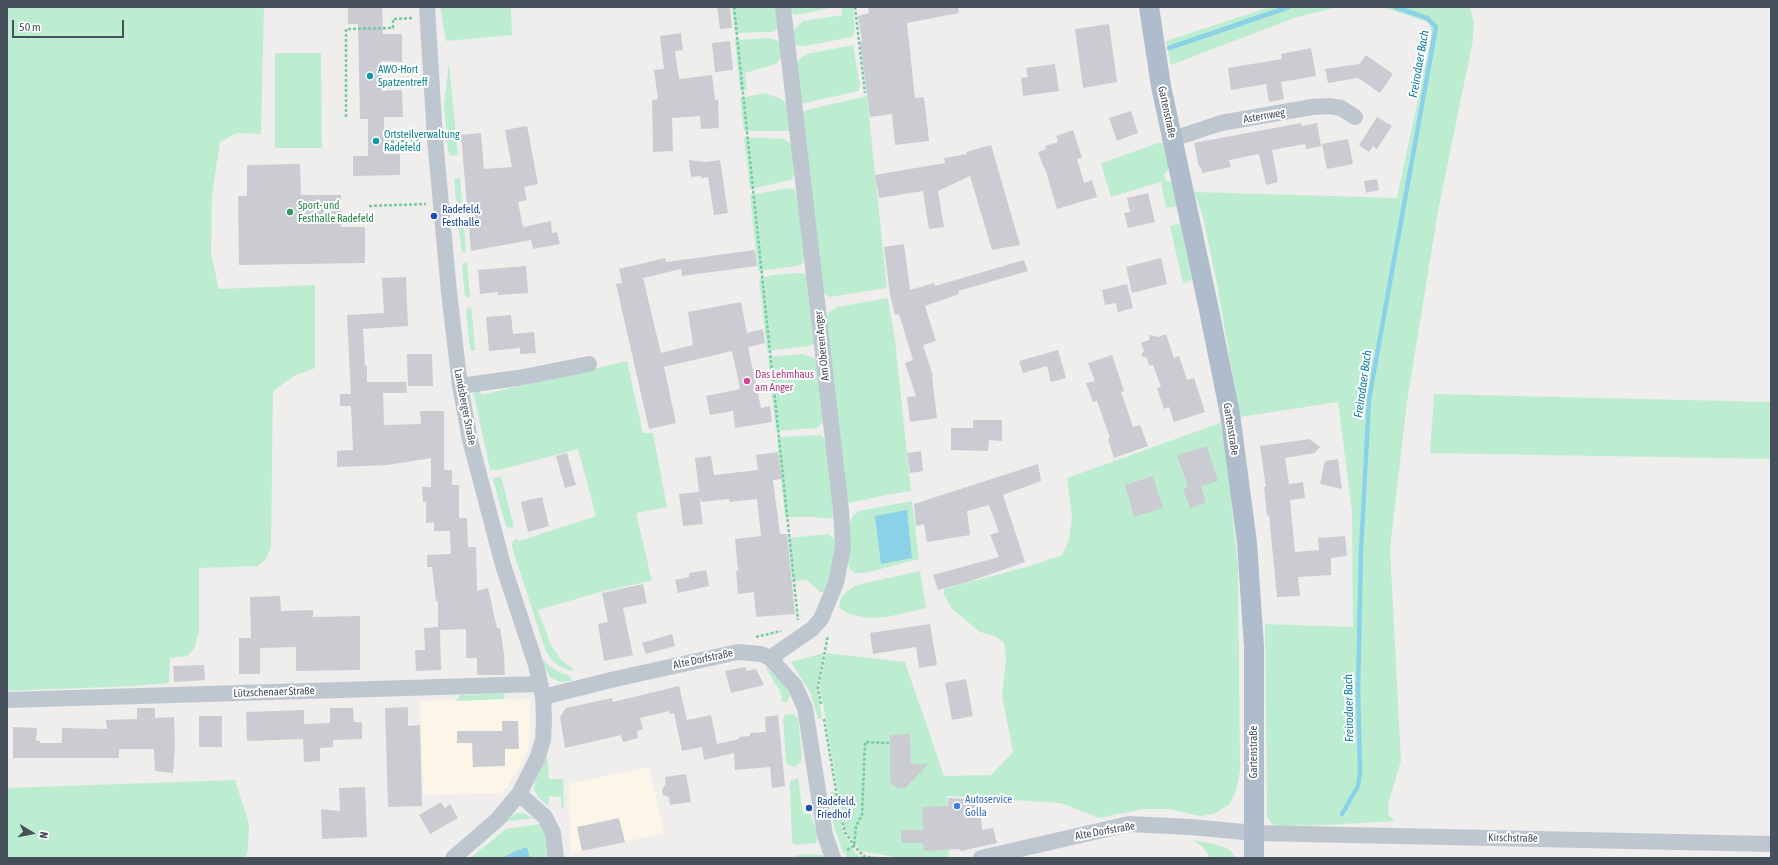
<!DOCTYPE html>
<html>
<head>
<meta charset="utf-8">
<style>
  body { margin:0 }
  #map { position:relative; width:1778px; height:865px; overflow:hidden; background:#f0eded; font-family:"Asap Condensed",sans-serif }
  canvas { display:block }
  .frame { position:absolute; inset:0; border:8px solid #46505a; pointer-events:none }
  .north { position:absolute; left:12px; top:813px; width:40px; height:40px; -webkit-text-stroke:3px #fff; paint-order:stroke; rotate:100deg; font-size:11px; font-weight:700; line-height:16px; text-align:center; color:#46505a }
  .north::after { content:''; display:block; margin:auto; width:14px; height:18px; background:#46505a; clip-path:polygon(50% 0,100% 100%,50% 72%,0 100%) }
  .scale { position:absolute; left:12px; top:20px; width:112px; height:18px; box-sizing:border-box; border:2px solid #46505a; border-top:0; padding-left:5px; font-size:12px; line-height:14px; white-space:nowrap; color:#46505a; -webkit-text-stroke:3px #fff; paint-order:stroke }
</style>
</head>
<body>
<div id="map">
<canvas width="1778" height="865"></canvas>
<div class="frame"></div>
<div class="north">N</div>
<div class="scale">50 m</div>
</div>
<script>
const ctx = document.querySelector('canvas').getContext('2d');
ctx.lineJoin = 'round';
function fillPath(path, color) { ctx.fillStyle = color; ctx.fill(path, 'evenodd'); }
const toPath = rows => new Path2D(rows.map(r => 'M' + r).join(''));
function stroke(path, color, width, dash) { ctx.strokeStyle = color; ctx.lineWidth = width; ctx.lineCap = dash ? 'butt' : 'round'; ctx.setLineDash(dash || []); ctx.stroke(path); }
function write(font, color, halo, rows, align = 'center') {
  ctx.font = font + ' "Asap Condensed",sans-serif'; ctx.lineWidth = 4; ctx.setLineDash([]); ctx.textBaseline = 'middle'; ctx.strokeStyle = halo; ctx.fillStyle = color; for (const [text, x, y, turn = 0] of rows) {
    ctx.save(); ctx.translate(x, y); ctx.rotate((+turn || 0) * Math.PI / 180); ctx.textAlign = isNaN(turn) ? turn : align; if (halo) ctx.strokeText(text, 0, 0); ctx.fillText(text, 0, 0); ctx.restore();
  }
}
fillPath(toPath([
  [529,699,530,723,529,746,521,765,508,785,501,793,423,795,420,701],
  [649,767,664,833,571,854,569,784]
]), '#fbf6e7');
fillPath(toPath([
  [7,7,264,7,261,134,237,133,220,142,212,196,211,254,219,289,315,285,315,368,294,376,273,391,271,546,266,559,258,566,199,568,199,632,194,649,188,656,170,658,169,683,134,686,7,691],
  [440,7,511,7,512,35,446,41],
  [732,7,777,7,778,29,772,32,735,33],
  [789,7,836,7,796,15,790,12],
  [842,7,853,7,855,30,852,37,805,46,798,46,793,43,792,32,803,21,842,15],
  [1270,7,1339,7,1294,18,1171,65,1166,41],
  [1381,7,1470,7,1474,23,1473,40,1438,211,1407,402,1390,548,1401,761,1388,804,1389,816,1396,821,1324,825,1276,826,1271,823,1267,817,1265,624,1353,627,1352,512,1338,402,1240,417,1216,279,1203,217,1194,192,1397,198,1432,33,1428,22],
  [767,38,776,40,780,43,781,58,777,63,769,66,745,73,747,90,740,91,735,40],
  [853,45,860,86,858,91,801,104,795,62,807,54],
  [275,53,321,53,322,148,275,148],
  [449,63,458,155,451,156,448,151,444,105],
  [765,93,782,99,788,105,790,131,744,131,740,98],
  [867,96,887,288,830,297,823,293,803,112,807,110],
  [744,137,784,139,790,143,792,147,794,175,791,180,750,189],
  [1158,143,1163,143,1169,168,1164,175,1166,181,1171,182,1178,206,1166,208,1161,182,1111,197,1101,164,1102,163],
  [460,178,462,203,458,203,456,200,454,179],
  [789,188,794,189,798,203,804,257,803,262,801,265,796,266,758,271,750,195],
  [464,223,466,252,462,252,458,225],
  [1180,223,1192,280,1183,284,1170,226],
  [467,262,470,297,467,298,465,296,462,266,462,264],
  [801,273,806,275,814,344,809,346,767,351,759,279,772,275],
  [888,298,895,340,911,491,886,495,850,503,848,502,826,323,828,313,837,307],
  [471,307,474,333,475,351,472,351,470,349,466,312,467,309],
  [803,354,815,359,819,367,824,421,817,428,776,431,768,357],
  [627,361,643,433,653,433,667,507,636,513,652,581,607,590,538,610,551,645,561,660,573,669,571,671,559,666,551,659,545,649,512,547,513,541,518,538,519,541,596,516,578,449,499,470,492,470,490,469,473,391,479,386,481,395],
  [1434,394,1771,402,1771,459,1430,453],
  [1220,423,1226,451,1238,567,1240,771,1236,791,1229,805,1213,814,1201,816,1169,809,1144,809,1099,818,1061,803,947,796,949,856,942,858,900,858,861,851,851,839,844,826,820,686,826,653,905,662,944,776,991,775,1013,752,1002,695,1006,659,1004,643,995,636,980,632,952,609,944,595,944,589,1030,566,1062,555,1069,540,1072,518,1067,478],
  [820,435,826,440,835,516,829,519,815,517,785,517,777,437],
  [501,476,514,527,508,528,506,526,493,480,494,478],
  [912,501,919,559,865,573,855,573,850,570,848,562,848,527,853,516,859,511],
  [828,534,833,538,836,543,832,580,824,592,820,592,807,580,795,581,792,576,788,538],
  [920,571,926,608,887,617,867,618,849,614,842,610,839,607,841,598,847,591,857,585],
  [823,653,817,687,822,718,818,719,811,694,791,662],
  [543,660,555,670,570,676,572,681,560,682,550,677,544,667],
  [765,667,780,679,789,692,789,698,787,702,782,702,781,693],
  [503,693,505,695,504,699,456,701,460,695],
  [794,714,798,719,802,753,801,762,795,767,788,765,786,761,783,719,785,715],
  [547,756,549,779,563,779,564,808,561,807,561,797,549,796,548,806,540,799,534,790,535,781,544,759],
  [798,778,803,813,811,815,818,834,816,843,796,845,792,843,790,781],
  [235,780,249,824,248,850,245,858,7,858,7,788],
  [835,792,843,832,855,853,866,858,848,858,842,850,834,827,830,793],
  [516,813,525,814,534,818,504,822],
  [540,824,545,833,549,858,530,858,527,847,513,852,502,858,470,858,506,829],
  [1194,840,1214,844,1229,849,1234,854,1235,858,1210,858,1204,848],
  [806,854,823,855,824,858,794,858,797,855]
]), '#bdedd1');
fillPath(toPath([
  [907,510,912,558,881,564,875,516],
  [527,847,530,858,502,858,513,852]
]), '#8bd1e8');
stroke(toPath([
  [1169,48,1289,7],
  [1342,814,1358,786,1360,771,1358,689,1361,551,1369,399,1436,27,1427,18,1395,7]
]), '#8bd1e8', 4.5);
fillPath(toPath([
  [348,7,382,7,383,34,402,34,402,62,381,61,382,91,402,90,403,117,384,117,384,154,400,154,400,175,353,176,353,156,368,156,368,119,360,119,358,24,348,24],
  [717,7,730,7,732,28,720,29],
  [868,7,958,7,959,13,907,23,915,98,924,97,929,141,895,145,892,114,870,117,860,41,862,41,858,16,869,13],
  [1109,24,1117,82,1083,88,1075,29],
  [681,33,683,50,675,51,679,79,712,75,715,100,718,100,719,128,701,129,700,116,672,118,673,151,653,152,652,100,658,99,654,70,664,69,660,36],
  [730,41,733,70,715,72,712,43],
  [1311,48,1316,76,1281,82,1284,99,1269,102,1266,84,1231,90,1228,68,1282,59,1281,54],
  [1366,55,1393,74,1380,93,1358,78,1328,83,1325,69,1359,64],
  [1055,64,1059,91,1023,96,1021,78,1028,77,1026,68],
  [1131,111,1138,133,1117,141,1109,118],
  [1377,117,1392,126,1377,149,1373,146,1369,152,1359,145],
  [1301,123,1302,126,1317,123,1321,146,1306,149,1305,144,1272,150,1278,182,1266,185,1259,154,1229,160,1231,167,1202,173,1200,166,1199,167,1194,143],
  [527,126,538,184,524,187,527,200,518,202,523,227,551,221,552,233,557,232,560,244,533,249,531,240,471,251,461,135,481,133,484,169,512,167,505,130],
  [1073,130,1082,158,1077,159,1084,183,1092,180,1097,197,1057,209,1045,168,1044,168,1038,152,1046,149,1045,146,1058,142,1056,136],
  [1348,139,1353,164,1327,169,1322,144],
  [991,145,1020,245,992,250,970,176,938,191,944,227,929,229,923,191,879,198,875,175,945,163,944,158,967,154,966,152],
  [689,160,706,162,720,160,728,213,714,215,708,177,701,178,701,176,691,177],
  [300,164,301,195,341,195,341,227,365,227,365,263,239,265,238,196,247,196,247,165],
  [1377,179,1379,190,1366,193,1364,181],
  [1148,193,1155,222,1128,228,1124,213,1130,212,1127,198],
  [904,244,910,290,934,283,935,286,1024,260,1028,271,958,291,959,294,925,306,936,341,923,345,933,376,932,376,937,418,910,422,907,397,916,396,905,363,913,360,899,314,895,315,890,295,884,247],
  [755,250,757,266,682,276,681,269,643,278,661,353,693,345,688,312,741,302,747,333,763,329,765,343,748,347,761,408,770,406,772,422,735,428,733,411,710,415,706,396,740,389,732,351,664,367,676,423,649,429,616,284,622,283,619,269,665,258,666,262],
  [1161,258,1167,284,1132,293,1126,267],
  [526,266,528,293,498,295,498,292,480,294,478,270],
  [406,277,408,326,363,329,365,366,367,366,367,382,406,382,407,393,383,393,384,425,421,424,420,411,444,411,444,470,452,470,452,485,459,485,459,518,467,518,468,547,476,547,477,591,488,588,497,628,500,628,504,654,505,675,477,675,477,658,466,658,466,629,440,630,441,670,416,671,415,650,425,650,424,628,438,627,438,601,436,601,432,567,427,567,427,555,451,554,450,531,434,531,434,522,426,523,426,502,423,502,422,487,431,487,431,458,388,465,337,467,337,451,353,450,351,406,340,406,340,394,351,394,347,315,384,313,382,278],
  [1127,284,1133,308,1118,312,1116,303,1105,305,1102,290],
  [511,315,513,334,534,332,536,353,520,354,520,348,489,351,486,317],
  [1166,334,1174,358,1179,356,1187,380,1194,378,1205,412,1174,422,1169,407,1164,409,1157,388,1161,387,1153,365,1149,366,1147,358,1141,356,1144,351,1141,343,1149,340,1150,335,1158,337],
  [1058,350,1066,378,1051,382,1047,366,1023,373,1019,361],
  [407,354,432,354,433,386,408,386],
  [1112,355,1124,391,1121,392,1133,427,1140,425,1148,446,1114,458,1108,439,1110,438,1097,401,1093,402,1086,383,1095,381,1088,363],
  [973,420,1002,420,1002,441,989,440,988,451,951,450,951,428,973,428],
  [1309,439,1320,447,1315,453,1285,458,1289,484,1303,482,1305,498,1290,500,1295,552,1319,550,1318,538,1345,536,1347,556,1331,558,1331,575,1298,577,1300,596,1277,597,1269,515,1267,516,1264,487,1266,487,1260,446],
  [1207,446,1218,481,1201,486,1206,503,1190,508,1183,489,1188,487,1177,455],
  [921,451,923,471,910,473,907,453],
  [778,452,782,479,773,480,780,534,787,534,795,614,756,617,754,592,738,594,736,571,738,571,735,539,761,536,757,499,730,502,729,499,701,502,699,494,703,524,683,526,679,494,699,492,695,458,711,456,714,475,758,470,756,455],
  [567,453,576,485,565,488,556,456],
  [1338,459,1342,489,1320,484,1325,461],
  [1038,464,1041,481,1003,495,1025,562,968,582,938,590,933,575,999,557,990,535,999,532,989,505,967,511,970,535,927,542,924,524,916,526,914,504],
  [1153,476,1163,508,1134,517,1125,485],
  [542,497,549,526,528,532,521,502],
  [706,570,709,586,678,593,675,580,689,577,689,573],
  [643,584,647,603,623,608,633,655,604,661,598,624,608,622,602,593],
  [280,596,281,611,313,610,313,617,360,616,360,670,296,671,296,647,260,648,260,674,239,674,239,638,251,638,250,597],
  [930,624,937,665,919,668,916,647,873,654,870,633],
  [672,634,675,646,646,654,642,643],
  [204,665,205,680,174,682,173,666],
  [745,667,747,671,756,669,764,685,731,693,725,671],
  [966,679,973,716,952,720,945,683],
  [679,686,687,720,711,715,717,744,739,739,739,737,750,736,750,733,766,732,765,717,778,715,785,786,772,788,770,767,735,770,734,753,704,760,702,747,682,751,674,713,670,714,669,711,640,718,643,729,637,731,638,738,623,742,621,735,565,748,560,717,566,708,612,698,613,702],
  [408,707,408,726,420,725,422,806,388,807,385,708],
  [137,708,155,708,155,718,174,717,175,748,173,773,155,771,154,749,119,749,119,758,13,758,13,727,37,728,36,741,40,741,40,743,62,743,62,728,107,729,106,720,137,719],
  [330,708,353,708,354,722,362,722,362,739,333,740,333,747,320,748,320,761,304,762,303,739,247,741,246,712,304,710,304,724,330,723],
  [199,716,222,716,222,747,199,747],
  [502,721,518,721,519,749,505,749,505,766,473,767,472,743,457,743,457,731,502,731],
  [910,734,911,764,928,764,905,788,896,788,890,782,890,735],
  [686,774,691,802,670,805,669,797,663,795,662,789,666,784,665,777],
  [365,787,367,837,322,839,321,809,340,811,339,788],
  [948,798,980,800,982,830,993,828,997,843,961,851,960,849,924,851,923,843,901,843,901,830,923,830,922,807,948,806],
  [441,802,445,808,450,804,458,818,430,834,419,815],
  [619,818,625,842,582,851,577,827]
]), '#caccd2');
stroke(toPath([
  [734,7,798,620],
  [855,7,865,93],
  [346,117,346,29,393,28,393,19,413,18],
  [386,142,421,140],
  [369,206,426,204],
  [756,637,781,631],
  [821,704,818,687,828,635],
  [824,719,840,814,845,832,854,846,865,857,876,858],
  [847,850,854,846,856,826,862,815,865,742,889,743]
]), '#76c9a3', 2.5, [3, 2]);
stroke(toPath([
  [427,7,435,139,449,292,460,386,470,440,503,565,536,665,543,697,544,720,543,740,537,759,519,794,497,820,453,858],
  [1173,139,1221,123,1312,107,1329,106,1341,108,1355,117],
  [460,386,518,378,589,364],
  [770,658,812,629,821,619,836,583,843,547,841,510,783,7],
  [543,697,615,679,738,652,761,654,770,658,795,686,805,708,825,835,833,858],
  [7,700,540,684],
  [519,794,545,817,553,833,556,858],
  [981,858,1129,824,1190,827,1255,833,1771,844]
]), '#bec7cf', 16);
stroke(toPath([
  [1149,7,1161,86,1209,310,1230,414,1247,543,1254,647,1254,858]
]), '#aebccc', 20);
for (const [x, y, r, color] of [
  [370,76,4,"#0f9aa8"],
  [376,141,4,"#0f9aa8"],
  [290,212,4,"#2e9e5b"],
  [434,216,4,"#1a4fb4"],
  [747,381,4,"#d1479c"],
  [957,806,4,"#3f7fe0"],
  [809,808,4,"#1a4fb4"]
]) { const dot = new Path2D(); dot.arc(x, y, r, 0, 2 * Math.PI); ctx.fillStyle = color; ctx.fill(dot); stroke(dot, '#fff', 1.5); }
write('11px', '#0d838f', '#fff', [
  ["AWO-Hort",378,70],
  ["Spatzentreff",378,83],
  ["Ortsteilverwaltung",384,135],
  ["Radefeld",384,148]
], 'left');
write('11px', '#46505a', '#fff', [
  ["Gartenstraße",1167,112,78],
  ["Asternweg",1264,116,-10],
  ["Am Oberen Anger",822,346,-96],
  ["Landsberger Straße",465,407,79],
  ["Gartenstraße",1231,429,81],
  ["Alte Dorfstraße",703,659,-12],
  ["Lützschenaer Straße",274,692,-2],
  ["Gartenstraße",1254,752,-90],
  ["Alte Dorfstraße",1105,831,-10],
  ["Kirschstraße",1513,838,1]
]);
write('11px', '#27864d', '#fff', [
  ["Sport- und",298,206],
  ["Festhalle Radefeld",298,219]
], 'left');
write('11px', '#164399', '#fff', [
  ["Radefeld,",442,210],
  ["Festhalle",442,223],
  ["Radefeld,",817,802],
  ["Friedhof",817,815]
], 'left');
write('11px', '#b23c85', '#fff', [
  ["Das Lehmhaus",755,375],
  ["am Anger",755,388]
], 'left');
write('11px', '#366cbe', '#fff', [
  ["Autoservice",965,800],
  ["Golla",965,813]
], 'left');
write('italic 12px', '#117ea2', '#fff', [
  ["Freirodaer Bach",1419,64,-80],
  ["Freirodaer Bach",1363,384,-82],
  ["Freirodaer Bach",1349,708,-91]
]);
</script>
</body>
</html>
